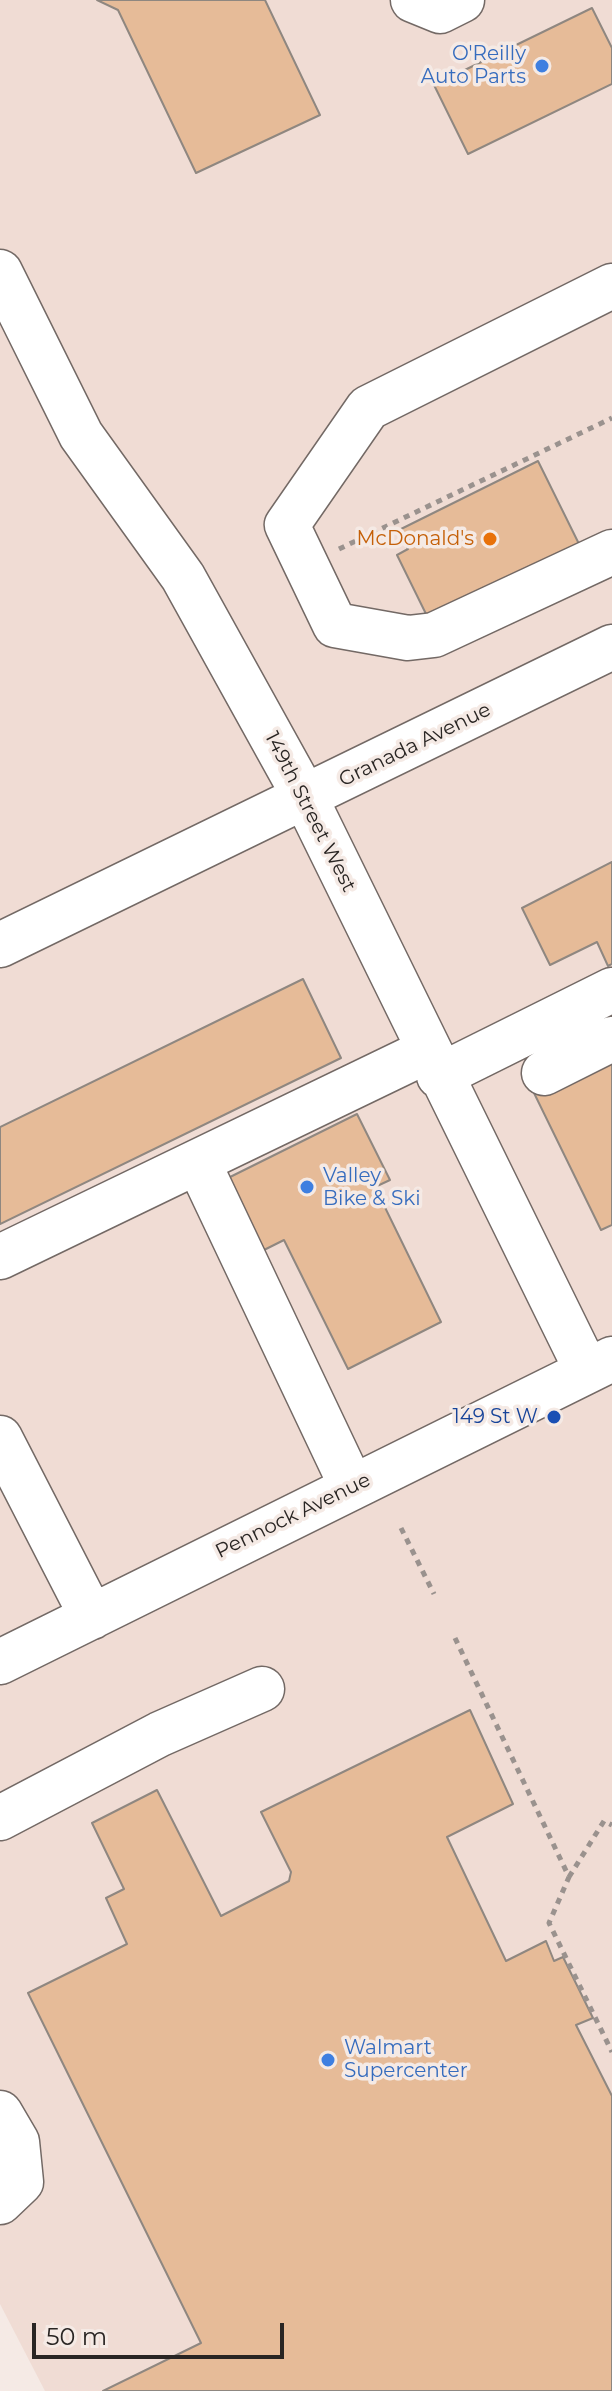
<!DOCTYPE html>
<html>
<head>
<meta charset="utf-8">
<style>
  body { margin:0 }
  #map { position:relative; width:612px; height:2391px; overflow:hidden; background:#f5eae5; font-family:Montserrat,sans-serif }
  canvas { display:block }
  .scale { position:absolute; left:32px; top:2323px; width:252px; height:36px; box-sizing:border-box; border:4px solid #292523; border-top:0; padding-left:10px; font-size:24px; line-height:28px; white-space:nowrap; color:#292523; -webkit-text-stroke:6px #f5eae5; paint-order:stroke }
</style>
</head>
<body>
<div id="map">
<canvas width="612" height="2391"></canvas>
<div class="scale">50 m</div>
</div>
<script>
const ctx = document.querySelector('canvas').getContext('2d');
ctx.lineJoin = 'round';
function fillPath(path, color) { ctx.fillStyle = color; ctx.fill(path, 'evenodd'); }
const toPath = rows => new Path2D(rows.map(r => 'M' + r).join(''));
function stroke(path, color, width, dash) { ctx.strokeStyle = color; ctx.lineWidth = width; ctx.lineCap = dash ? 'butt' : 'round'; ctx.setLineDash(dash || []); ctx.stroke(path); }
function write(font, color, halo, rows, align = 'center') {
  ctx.font = font + ' Montserrat,sans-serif'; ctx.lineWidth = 7; ctx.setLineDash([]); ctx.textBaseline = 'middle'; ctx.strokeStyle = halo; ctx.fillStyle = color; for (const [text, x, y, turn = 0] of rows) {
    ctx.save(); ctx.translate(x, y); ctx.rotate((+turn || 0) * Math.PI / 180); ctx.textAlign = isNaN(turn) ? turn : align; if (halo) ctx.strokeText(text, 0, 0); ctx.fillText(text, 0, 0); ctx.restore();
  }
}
fillPath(toPath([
  [0,0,612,0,612,2391,45,2391,0,2304]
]), '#f0dcd4');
const building = toPath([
  [97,0,265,0,320,115,196,173,118,10,97,0],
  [592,8,612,48,612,84,468,154,434,85,592,8],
  [538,461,581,548,428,618,397,555,408,549,399,530,538,461],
  [612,862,612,964,608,966,597,942,550,965,522,908,612,862],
  [303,979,341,1058,0,1224,0,1127,303,979],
  [612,1055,612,1225,601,1230,534,1093,612,1055],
  [357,1114,390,1180,375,1187,441,1322,348,1369,284,1240,258,1253,222,1181,357,1114],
  [470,1710,513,1804,447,1837,506,1961,546,1941,554,1961,563,1957,593,2018,576,2025,612,2096,612,2391,103,2391,201,2343,28,1993,127,1944,106,1898,124,1889,92,1823,157,1790,221,1916,289,1881,291,1872,261,1812,470,1710]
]);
fillPath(building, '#e6bb98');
stroke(building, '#8f8780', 2);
const minor = toPath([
  [413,0,440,11,462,0],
  [0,272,81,435,183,577,306,799,587,1371],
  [612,286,368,408,287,525,335,625,408,638,434,635,612,552],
  [0,945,612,647],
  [544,1073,612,1039],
  [439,1076,612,990],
  [198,1162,352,1487],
  [0,1257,427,1051],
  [0,1438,92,1617],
  [0,1662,612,1359],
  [0,1818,160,1734,262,1689],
  [0,2113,17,2142,21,2182,0,2202]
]);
stroke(minor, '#736965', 47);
stroke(toPath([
  [339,549,612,418],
  [401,1528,434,1594],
  [455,1638,569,1877,549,1923,612,2052],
  [569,1877,604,1821,612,1825]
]), '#9a928e', 5, [6, 6]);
stroke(minor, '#fff', 44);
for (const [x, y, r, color] of [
  [542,66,8,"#3f7fe0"],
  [490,539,8,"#e8710a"],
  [307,1187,8,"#3f7fe0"],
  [554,1417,8,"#1a4fb4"],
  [328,2060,8,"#3f7fe0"]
]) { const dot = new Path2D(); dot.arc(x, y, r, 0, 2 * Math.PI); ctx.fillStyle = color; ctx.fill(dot); stroke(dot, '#f5eae5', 3); }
write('20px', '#366cbe', '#f5eae5', [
  ["O'Reilly",526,54,"right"],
  ["Auto Parts",526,77,"right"],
  ["Valley",323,1176],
  ["Bike & Ski",323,1199],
  ["Walmart",344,2048],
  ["Supercenter",344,2071]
], 'left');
write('20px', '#c56008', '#f5eae5', [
  ["McDonald's",474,539]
], 'right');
write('20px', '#292523', '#f5eae5', [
  ["Granada Avenue",415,745,-26],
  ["149th Street West",310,812,63],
  ["Pennock Avenue",293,1516,-26]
]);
write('20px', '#164399', '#f5eae5', [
  ["149 St W",538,1417]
], 'right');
</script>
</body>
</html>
